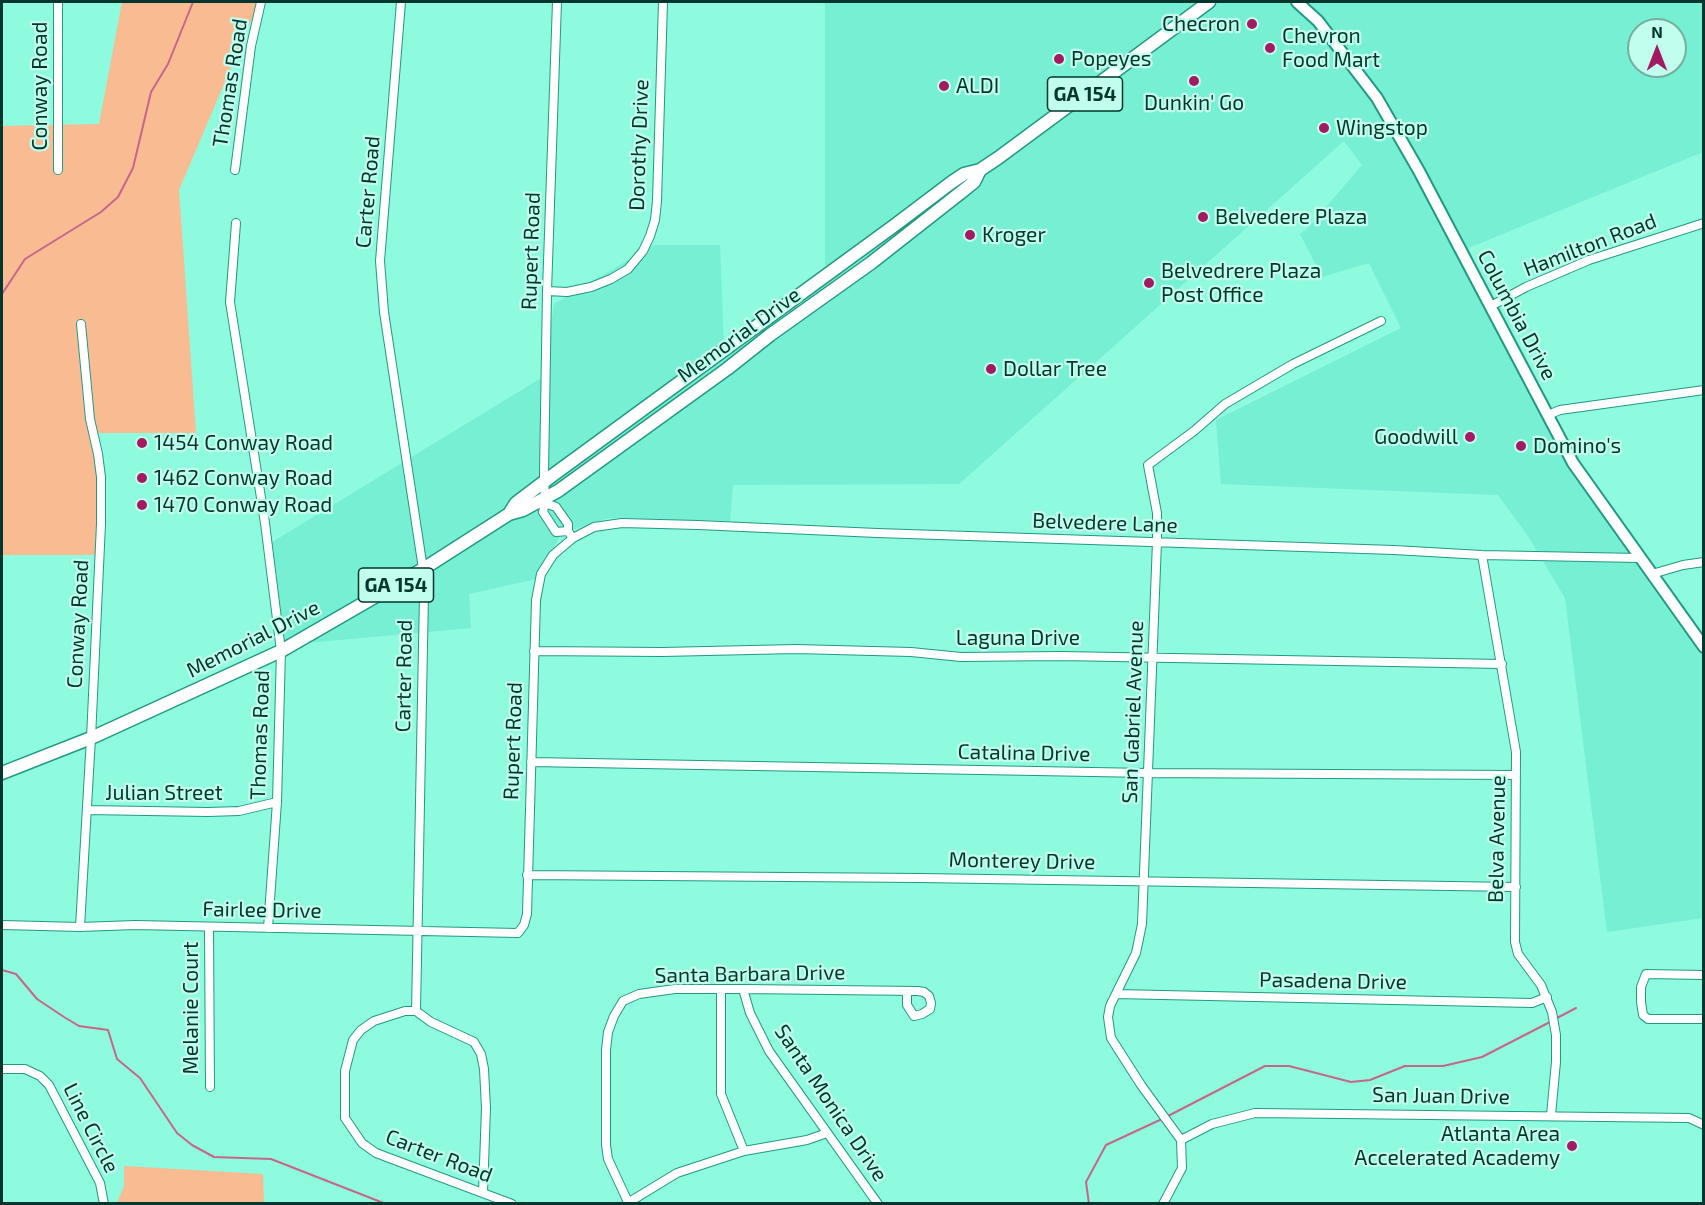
<!DOCTYPE html>
<html>
<head>
<meta charset="utf-8">
<style>
  body { margin:0 }
  #map { position:relative; width:1705px; height:1205px; overflow:hidden; background:#8efade; font-family:"Exo 2",sans-serif }
  canvas { display:block }
  .frame { position:absolute; inset:0; border:3px solid #03362c; pointer-events:none }
  .north { position:absolute; left:1627px; top:18px; width:60px; height:60px; box-sizing:border-box; background:#c2feed; border:2px solid #76aea0; border-radius:50%; rotate:0deg; font-size:16px; font-weight:700; line-height:24px; text-align:center; color:#03362c }
  .north::after { content:''; display:block; margin:auto; width:21px; height:27px; background:#a41a62; clip-path:polygon(50% 0,100% 100%,50% 72%,0 100%) }
</style>
</head>
<body>
<div id="map">
<canvas width="1705" height="1205"></canvas>
<div class="frame"></div>
<div class="north">N</div>
</div>
<script>
const ctx = document.querySelector('canvas').getContext('2d');
ctx.lineJoin = 'round';
function fillPath(path, color) { ctx.fillStyle = color; ctx.fill(path, 'evenodd'); }
const toPath = rows => new Path2D(rows.map(r => 'M' + r).join(''));
function stroke(path, color, width, dash) { ctx.strokeStyle = color; ctx.lineWidth = width; ctx.lineCap = dash ? 'butt' : 'round'; ctx.setLineDash(dash || []); ctx.stroke(path); }
function write(font, color, halo, rows, align = 'center') {
  ctx.font = font + ' "Exo 2",sans-serif'; ctx.lineWidth = 4.5; ctx.setLineDash([]); ctx.textBaseline = 'middle'; ctx.strokeStyle = halo; ctx.fillStyle = color; for (const [text, x, y, turn = 0] of rows) {
    ctx.save(); ctx.translate(x, y); ctx.rotate((+turn || 0) * Math.PI / 180); ctx.textAlign = isNaN(turn) ? turn : align; if (halo) ctx.strokeText(text, 0, 0); ctx.fillText(text, 0, 0); ctx.restore();
  }
}
fillPath(toPath([
  [825,2,1703,2,1703,152,1461,251,1545,411,1659,574,1703,641,1703,918,1607,932,1565,598,1528,536,1498,495,1221,484,1216,420,1401,328,1369,263,1322,277,1300,234,1308,228,1362,165,1344,141,959,484,733,485,730,521,609,518,562,533,536,579,469,594,471,628,284,645,269,544,543,377,554,304,654,245,720,245,724,348,825,279],
  [1639,30,1675,30,1675,66,1639,66]
]), '#76efd2');
fillPath(toPath([
  [122,2,259,2,179,190,196,433,96,433,103,555,2,555,2,126,99,124],
  [124,1166,263,1174,264,1203,117,1203,124,1186]
]), '#f9bb91');
stroke(toPath([
  [2,294,25,259,101,212,118,197,133,168,151,92,168,64,193,2],
  [2,970,16,974,37,999,64,1017,79,1026,108,1030,117,1059,140,1078,177,1133,192,1145,214,1157,271,1159,386,1204],
  [1557,1018,1576,1008],
  [1168,1116,1265,1066,1289,1066,1351,1082,1370,1080,1405,1066,1443,1066,1482,1057,1550,1022],
  [1089,1204,1086,1182,1106,1145,1162,1119]
]), '#c6668d', 2);
const street = toPath([
  [401,2,380,261,384,312,423,569,424,594,416,1011],
  [557,2,547,291,544,473,545,503,543,512,556,532,568,531],
  [58,170,58,2],
  [235,170,251,46,261,2],
  [236,223,230,302,265,523,281,651,277,802,268,928],
  [547,291,567,292,591,287,611,279,628,269,643,251,650,236,655,220,657,201,663,2],
  [1491,306,1526,287,1589,260,1704,223],
  [1548,415,1560,410,1704,390],
  [545,503,556,507,568,524,568,531,570,534],
  [1482,555,1516,752,1515,942,1518,954,1541,985,1552,1012,1556,1035,1556,1062,1551,1115],
  [1652,574,1683,565,1704,562],
  [534,651,662,652,796,649,911,652,961,657,1061,656,1502,664],
  [531,762,1148,773,1516,775],
  [87,810,208,812,239,811,277,802],
  [527,875,920,878,1516,887],
  [2,925,80,927,135,925,518,933,524,925,527,914,536,600,541,574,553,555,573,538,594,527,622,523,698,525,877,533,1394,550,1482,555,1639,558],
  [80,927,91,738,101,524,101,477,98,454,90,419,81,324],
  [209,928,210,1087],
  [1704,975,1646,974,1641,987,1641,1002,1643,1015,1648,1019,1704,1019],
  [743,989,750,1013,769,1051,878,1204],
  [721,990,721,1094,744,1151],
  [1116,994,1532,1003,1547,997],
  [416,1011,405,1011,374,1021,361,1030,353,1040,345,1071,345,1118,362,1143,376,1153,512,1204],
  [416,1011,431,1022,474,1042,481,1054,484,1069,486,1108,483,1193],
  [2,1069,25,1069,40,1076,49,1085,100,1183,104,1204],
  [1181,1140,1212,1124,1255,1113,1689,1118,1704,1125],
  [628,1202,608,1159,606,1145,606,1050,608,1032,614,1016,623,1001,639,994,675,989,743,989,918,991,924,992,929,996,931,1003,930,1009,922,1014,914,1016,907,1005,907,991],
  [626,1204,677,1173,744,1151,807,1140,827,1133],
  [1163,1204,1182,1168,1181,1140,1141,1085,1111,1038,1108,1017,1110,1006,1136,953,1142,924,1157,542,1157,513,1148,465,1194,431,1225,404,1293,364,1381,321]
]);
const secondary = toPath([
  [1297,2,1318,21,1377,98,1419,171,1573,463,1704,647]
]);
const primary = toPath([
  [509,514,516,503,553,475,895,225,952,182,964,174,980,170,998,158,1209,2],
  [2,773,91,738,281,651,423,569,509,514,523,510,558,491,727,369,770,335,871,263,964,190,974,182,980,170]
]);
stroke(street, '#229a82', 10);
stroke(secondary, '#229a82', 14);
stroke(primary, '#229a82', 15);
stroke(street, '#fff', 8);
stroke(secondary, '#fff', 10);
stroke(primary, '#fff', 12);
for (const [x, y, r, color] of [
  [1252,24,6,"#a41a62"],
  [1270,48,6,"#a41a62"],
  [1059,59,6,"#a41a62"],
  [1194,81,6,"#a41a62"],
  [944,86,6,"#a41a62"],
  [1324,128,6,"#a41a62"],
  [1203,217,6,"#a41a62"],
  [970,235,6,"#a41a62"],
  [1149,283,6,"#a41a62"],
  [991,369,6,"#a41a62"],
  [1470,437,6,"#a41a62"],
  [142,443,6,"#a41a62"],
  [1521,446,6,"#a41a62"],
  [142,478,6,"#a41a62"],
  [142,505,6,"#a41a62"],
  [1572,1146,6,"#a41a62"]
]) { const dot = new Path2D(); dot.arc(x, y, r, 0, 2 * Math.PI); ctx.fillStyle = color; ctx.fill(dot); stroke(dot, '#c2feed', 2); }
for (const [x, y, w] of [
  [1085,94,75],
  [396,585,75]
]) { const box = new Path2D(); box.roundRect(x - w / 2, y - 17, w, 34, 4.5); ctx.fillStyle = '#c2feed'; ctx.fill(box); stroke(box, '#03362c', 1.5); }
write('bold 20px', '#03362c', null, [
  ["GA 154",1085,94],
  ["GA 154",396,585]
]);
write('21px', '#03362c', '#c2feed', [
  ["Checron",1240,24,"right"],
  ["Chevron",1282,36],
  ["Food Mart",1282,60],
  ["Popeyes",1071,59],
  ["ALDI",956,86],
  ["Dunkin' Go",1194,103,"center"],
  ["Wingstop",1336,128],
  ["Belvedere Plaza",1215,217],
  ["Kroger",982,235],
  ["Belvedrere Plaza",1161,271],
  ["Post Office",1161,295],
  ["Dollar Tree",1003,369],
  ["Goodwill",1458,437,"right"],
  ["1454 Conway Road",154,443],
  ["Domino's",1533,446],
  ["1462 Conway Road",154,478],
  ["1470 Conway Road",154,505],
  ["Atlanta Area",1560,1134,"right"],
  ["Accelerated Academy",1560,1158,"right"]
], 'left');
write('21px', '#03362c', '#c2feed', [
  ["Thomas Road",230,83,-81],
  ["Conway Road",40,86,-90],
  ["Dorothy Drive",639,145,-88],
  ["Carter Road",368,192,-85],
  ["Hamilton Road",1590,245,-21],
  ["Rupert Road",531,251,-88],
  ["Columbia Drive",1517,315,62],
  ["Memorial Drive",739,335,-36],
  ["Belvedere Lane",1105,523,2],
  ["Conway Road",78,624,-87],
  ["Laguna Drive",1018,638],
  ["Memorial Drive",253,639,-27],
  ["Carter Road",404,676,-89],
  ["San Gabriel Avenue",1133,712,-88],
  ["Thomas Road",260,735,-88],
  ["Rupert Road",513,741,-88],
  ["Catalina Drive",1024,753,1],
  ["Julian Street",164,793],
  ["Belva Avenue",1497,839,-89],
  ["Monterey Drive",1022,861,1],
  ["Fairlee Drive",262,910,1],
  ["Santa Barbara Drive",750,974,-1],
  ["Pasadena Drive",1333,981,1],
  ["Melanie Court",191,1008,-90],
  ["San Juan Drive",1441,1096,1],
  ["Santa Monica Drive",831,1103,56],
  ["Line Circle",91,1128,63],
  ["Carter Road",439,1156,21]
]);
</script>
</body>
</html>
